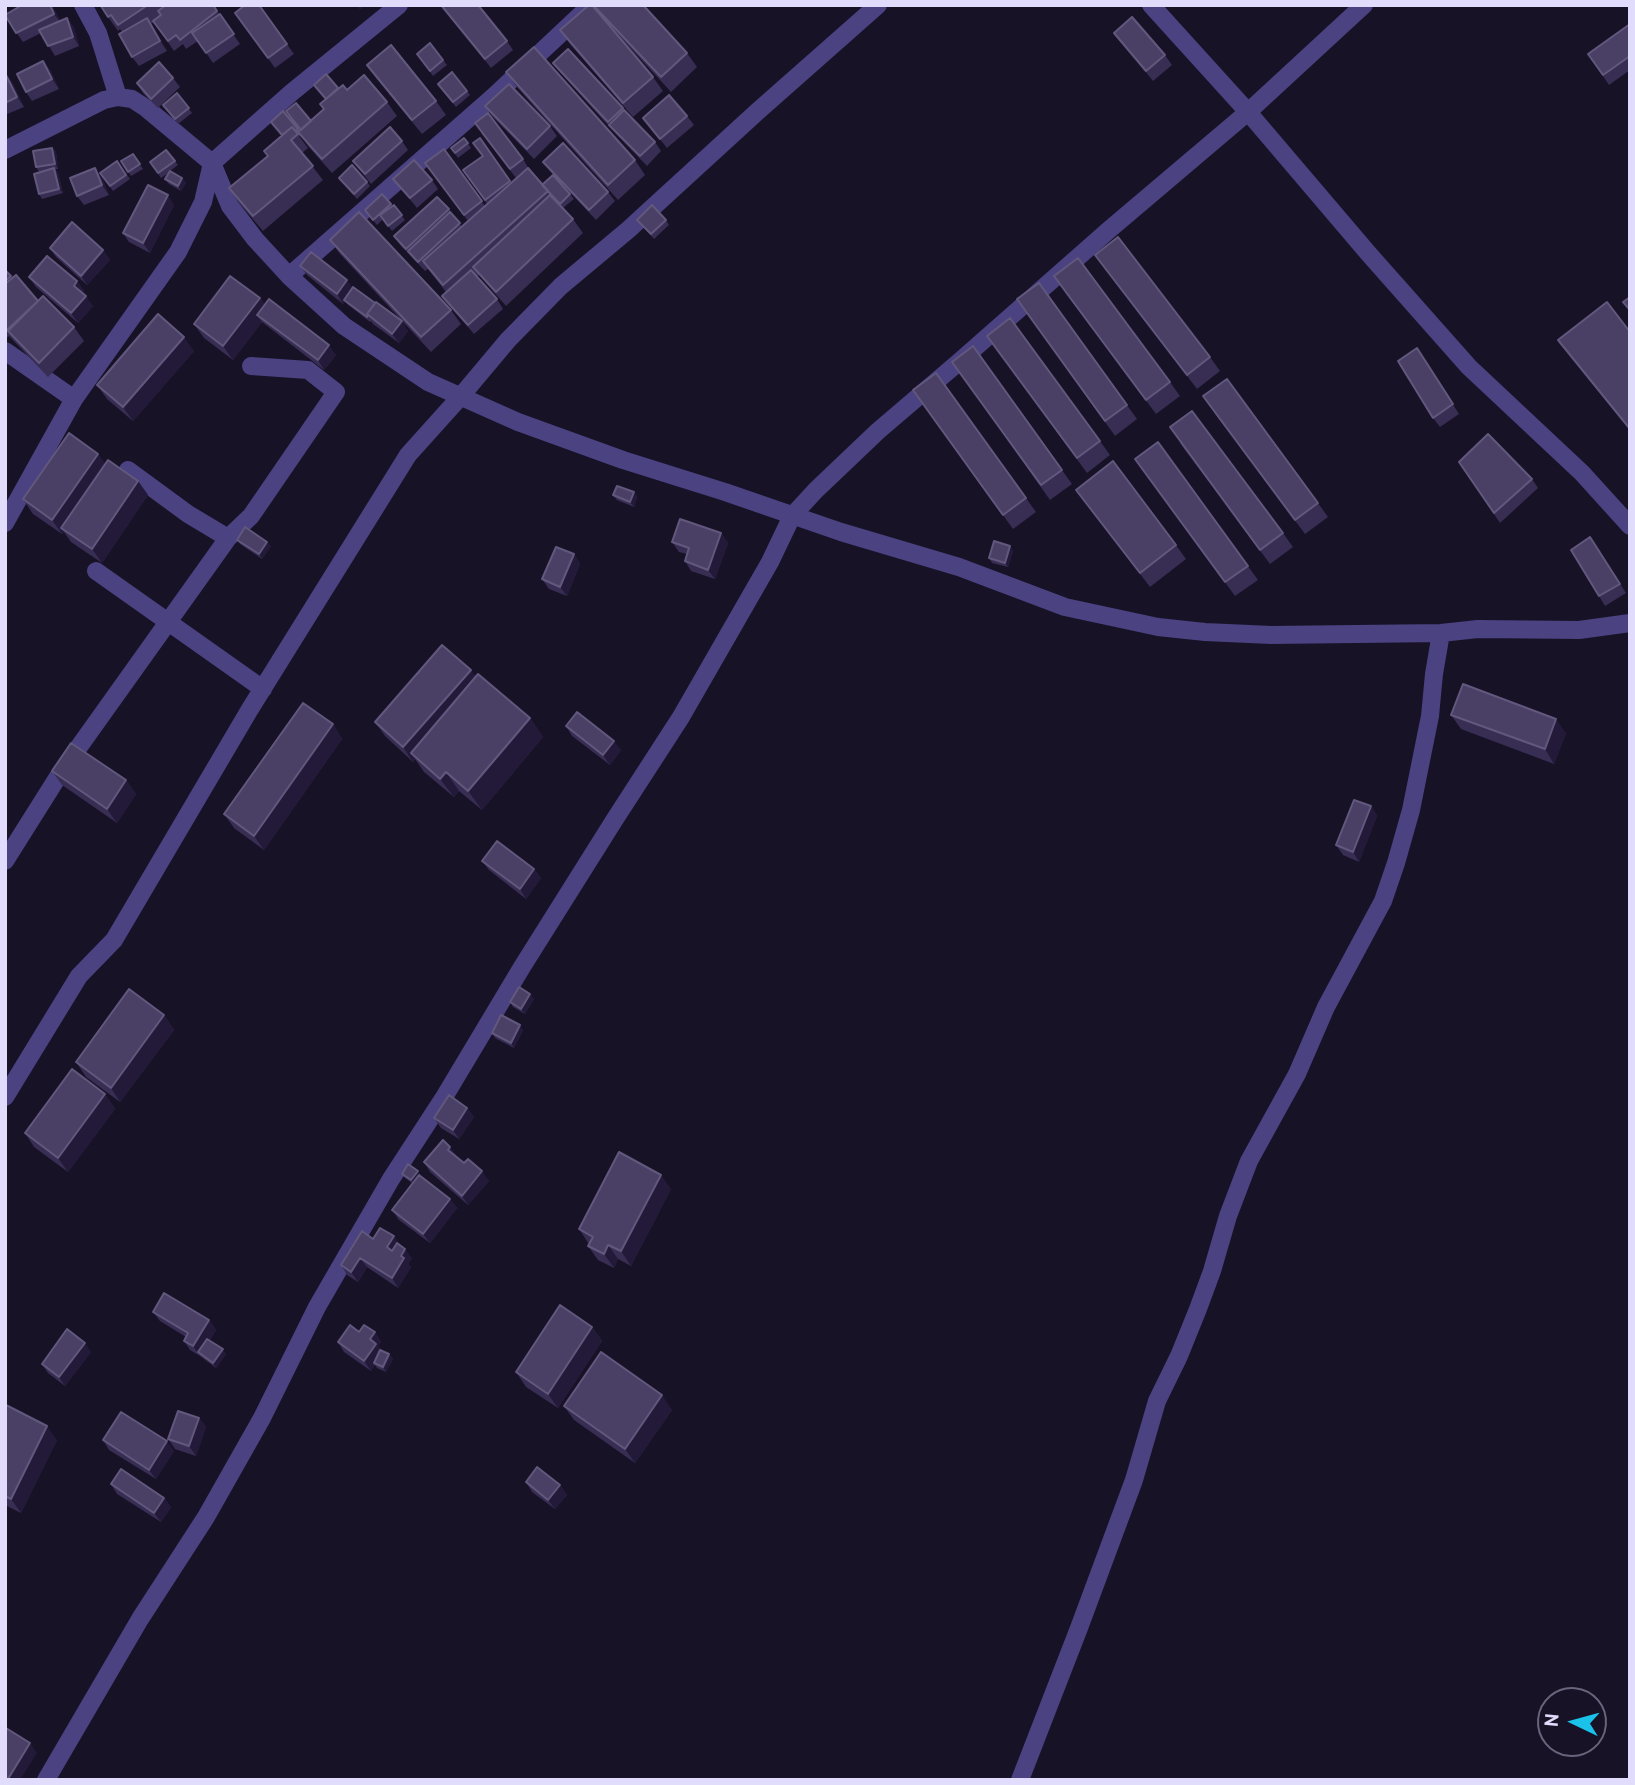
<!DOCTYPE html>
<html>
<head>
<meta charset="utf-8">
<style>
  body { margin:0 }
  #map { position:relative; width:1635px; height:1785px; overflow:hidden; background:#181227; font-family:Overpass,sans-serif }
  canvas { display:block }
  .frame { position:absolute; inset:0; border:7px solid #e2dcfc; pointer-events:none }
  .north { position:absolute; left:1537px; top:1687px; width:70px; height:70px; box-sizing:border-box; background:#181227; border:2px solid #69637c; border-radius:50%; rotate:275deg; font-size:19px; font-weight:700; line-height:28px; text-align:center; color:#e2dcfc }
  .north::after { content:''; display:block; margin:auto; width:24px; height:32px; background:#1ac1e9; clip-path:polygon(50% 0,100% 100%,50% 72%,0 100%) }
</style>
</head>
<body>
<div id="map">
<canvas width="1635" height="1785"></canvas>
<div class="frame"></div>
<div class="north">N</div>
</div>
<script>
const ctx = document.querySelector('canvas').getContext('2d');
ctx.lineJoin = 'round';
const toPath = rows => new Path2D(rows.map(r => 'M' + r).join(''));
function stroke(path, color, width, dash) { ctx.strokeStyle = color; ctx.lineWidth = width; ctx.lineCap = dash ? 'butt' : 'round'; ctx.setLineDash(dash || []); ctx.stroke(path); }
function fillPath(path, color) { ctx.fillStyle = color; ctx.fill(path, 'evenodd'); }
stroke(toPath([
  [83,5,98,33,118,97],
  [1151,5,1248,112,1368,253,1469,367,1582,473,1630,526],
  [5,150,104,100,118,97,132,99,146,108,212,163,230,206,255,239,289,276,344,326,428,382,518,422,623,460,725,492,841,532,959,567,1065,607,1158,627,1205,632,1271,635,1441,633,1478,629,1579,630,1630,623],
  [289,276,493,97,591,5],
  [5,351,74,399],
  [128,470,188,514,228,538],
  [5,523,74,399,178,252,203,202,212,163,291,93,399,5],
  [96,571,263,689],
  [5,861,61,772,228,538,251,516,336,392,308,370,251,366],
  [5,1097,79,976,114,940,250,709,408,455,461,396,508,340,561,286,628,230,758,111,878,5],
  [46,1780,140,1619,206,1517,262,1418,317,1307,391,1179,443,1099,522,967,615,819,681,717,770,562,792,516,816,490,878,431,960,361,1110,229,1248,112,1364,5],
  [1020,1780,1079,1628,1134,1480,1157,1401,1179,1356,1198,1309,1212,1271,1228,1216,1249,1161,1297,1074,1326,1007,1383,901,1396,863,1411,810,1430,716,1434,674,1441,633]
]), '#4a4281', 18);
fillPath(toPath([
  [52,5,60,21,67,18,74,28,79,46,55,56,41,33,23,42,5,16],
  [103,5,213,5,240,44,213,63,198,41,186,49,183,44,174,51,154,22,151,24,167,51,139,66,132,57,122,32,120,29,118,31,108,17],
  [259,5,294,54,275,68,235,13],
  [441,5,507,41,513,50,491,68],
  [593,5,687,53,697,67,671,92,612,28,653,77,663,91,633,117,570,44,560,30,600,14],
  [1630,24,1630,70,1609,85,1588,54],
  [1114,33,1165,55,1172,65,1153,81],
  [430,43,447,65,433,76,417,54],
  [43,61,50,70,59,89,32,101,26,92],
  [553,63,623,108,655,142,661,151,647,166,616,134,560,72],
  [367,65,436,101,446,115,422,134,377,79],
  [506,72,635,160,645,175,618,200,516,86],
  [5,73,12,82,24,107,5,115],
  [173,78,180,87,158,108,143,93,137,83],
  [314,85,347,90,387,102,397,116,332,173,308,146,301,135,299,136,308,148,302,153,323,180,263,231,239,203,229,188,267,156,264,151,282,135,283,111,300,131,324,110,320,104,326,99],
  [441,89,467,91,470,95,456,107],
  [177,93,192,113,178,124,163,105],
  [485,106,550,126,557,136,534,159,492,116],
  [687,116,694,125,667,148,643,118],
  [481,133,523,159,529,169,542,185,570,194,574,199,563,208,551,195,573,219,583,233,506,306,479,275,477,277,497,299,503,309,474,334,449,305,442,296,446,292,428,269,425,271,401,246,394,236,449,209,462,227,468,221,425,163,444,149,485,206,487,204,463,170,483,156,480,138,511,183,516,178],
  [464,138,471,148,458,158,451,148],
  [402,141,408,150,371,184,353,161],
  [52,148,56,152,58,169,55,169,58,173,63,193,42,199,39,194,44,171,39,172,36,167],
  [166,150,178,165,170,171,182,178,186,183,181,191,169,184,165,179,170,172,161,178,150,162],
  [133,154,143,169,131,176,121,161],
  [117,161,130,179,113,191,100,173],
  [543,162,608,192,615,201,596,220,550,171],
  [102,178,109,195,84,205,77,196],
  [339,178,367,182,370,186,357,199],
  [393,179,432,180,438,189,417,208],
  [382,194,393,206,394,205,405,220,392,231,383,219,377,225,365,210],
  [174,205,150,253,129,242,123,233],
  [637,220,666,220,669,225,654,239],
  [330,240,451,310,461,324,431,352,340,254],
  [50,248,103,250,110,260,87,285,56,257],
  [1095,255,1210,357,1220,371,1197,389],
  [300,266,353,287,408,331,399,343,373,324,371,321,370,322,347,304,345,301,343,304,307,275],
  [5,270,12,278,38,301,74,327,84,341,48,377,9,336,5,339],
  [29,277,77,281,84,291,82,293,93,306,78,323,36,287],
  [1039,283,1137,419,1115,436,1017,299],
  [1064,291,1170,382,1180,396,1156,414],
  [260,298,265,305,336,355,324,370,262,322,233,360,204,338,194,324],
  [1630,332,1630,430,1558,340],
  [973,346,1072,484,1050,500,952,362],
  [997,350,1100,441,1110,455,1087,473],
  [194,351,133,421,107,399,97,385],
  [1423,357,1459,414,1440,427,1433,418],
  [936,373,1036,512,1013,529,913,390],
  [1213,411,1318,503,1328,517,1305,534],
  [1158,442,1258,580,1235,596,1135,459],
  [1179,442,1283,533,1293,547,1270,564],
  [98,454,105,464,138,481,148,495,102,563,71,542,64,532,62,534,33,514,23,499],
  [1459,462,1532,479,1538,488,1500,523],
  [1076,490,1176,545,1186,559,1150,587],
  [634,492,637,497,634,507,617,500,613,495],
  [721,533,728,543,715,579,691,571,685,561,687,554,679,552,672,542],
  [1590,537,1626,593,1605,606,1599,596],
  [237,540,271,546,262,559,240,544],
  [1013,551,1008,567,992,563,989,558],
  [574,554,580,564,567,596,549,589,542,579],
  [475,677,530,718,543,737,482,810,459,791,454,797,424,772,415,759,413,762,385,736,375,722],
  [1451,715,1566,733,1554,764,1461,729],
  [333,724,342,739,264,850,234,828,224,814],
  [566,726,621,750,610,765,572,736],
  [52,771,126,780,136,794,117,823,62,785],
  [1371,806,1377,816,1359,862,1343,855,1336,845],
  [482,861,534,869,541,878,526,899,489,870],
  [530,994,534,999,525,1014,513,1007,510,1002],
  [164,1015,174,1030,120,1102,86,1077,76,1062],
  [523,1030,514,1048,495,1038,492,1033],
  [105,1094,115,1109,68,1172,34,1147,25,1133],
  [467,1108,474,1117,459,1139,441,1128,434,1118],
  [450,1147,457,1157,489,1181,468,1205,430,1172,424,1162],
  [402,1174,421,1175,420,1176,450,1199,457,1208,430,1243,399,1220,392,1210,412,1183,405,1178],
  [671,1189,631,1266,618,1259,614,1268,598,1260,588,1246,589,1244,579,1229],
  [373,1239,412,1258,408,1264,411,1267,398,1288,367,1267,358,1282,347,1275,341,1265],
  [153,1312,209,1320,216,1330,210,1340,226,1354,216,1368,200,1356,190,1350,184,1341,186,1337,160,1321],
  [592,1327,602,1341,558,1408,526,1387,516,1372],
  [359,1332,375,1332,381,1342,378,1346,381,1350,389,1354,393,1359,386,1372,377,1368,375,1365,371,1371,344,1352,338,1342],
  [91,1352,65,1386,48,1373,42,1364],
  [564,1406,672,1410,635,1463,574,1420],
  [5,1407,57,1440,21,1513,5,1505],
  [199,1418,206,1427,196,1456,175,1449,168,1439],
  [103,1440,174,1451,156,1479,109,1450],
  [526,1482,560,1485,567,1495,555,1509,532,1492],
  [111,1484,164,1498,171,1507,161,1522,117,1494]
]), '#382d53');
fillPath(toPath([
  [50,5,52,5,61,23,54,14],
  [357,5,365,5,360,10],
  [67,18,74,28,79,46,73,37],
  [147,18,154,27,167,51,160,41],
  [43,61,50,70,59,89,52,79],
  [5,73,12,82,24,107,17,97],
  [52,148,56,152,58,169,55,164],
  [54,168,58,173,63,193,59,189],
  [95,168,102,178,109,195,102,185],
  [182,178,186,183,181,191,178,186],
  [168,195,174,205,150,253,143,243],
  [103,250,110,260,87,285,81,276],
  [347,280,354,289,343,304,337,294],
  [77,281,84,291,81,295,74,286],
  [86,296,93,306,78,323,71,313],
  [260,298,270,312,257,315,262,322,233,360,223,346],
  [402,321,408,331,399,343,392,334],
  [184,337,194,351,133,421,123,407],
  [329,345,336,355,324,370,318,360],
  [98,454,108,468,61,528,64,532,62,534,52,520],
  [138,481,148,495,102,563,92,549],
  [634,492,637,497,634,507,630,502],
  [721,533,728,543,715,579,708,570],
  [267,542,271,546,262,559,259,554],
  [1010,546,1013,551,1008,567,1005,563],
  [574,554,580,564,567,596,560,587],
  [471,670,481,684,411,753,415,759,413,762,403,747],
  [530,718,543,737,482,810,468,791],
  [1556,719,1566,733,1554,764,1545,749],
  [333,724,342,739,264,850,254,836],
  [614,741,621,750,610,765,603,755],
  [446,772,459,791,454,797,440,779],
  [126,780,136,794,117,823,107,809],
  [1371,806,1377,816,1359,862,1353,852],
  [534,869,541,878,526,899,520,889],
  [530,994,534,999,525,1014,521,1009],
  [164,1015,174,1030,120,1102,111,1088],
  [520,1025,523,1030,514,1048,511,1043],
  [105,1094,115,1109,68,1172,58,1158],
  [467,1108,474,1117,459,1139,453,1130],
  [450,1147,457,1157,455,1159,448,1150],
  [418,1171,421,1175,415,1185,411,1180],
  [482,1171,489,1181,468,1205,462,1196],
  [661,1175,671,1189,631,1266,621,1251],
  [450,1199,457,1208,430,1243,423,1234],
  [394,1236,401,1246,394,1257,387,1247],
  [608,1245,618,1259,614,1268,604,1254],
  [405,1249,412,1258,408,1264,411,1267,398,1288,392,1278,401,1256],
  [360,1258,367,1267,358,1282,351,1272],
  [209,1320,216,1330,201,1354,198,1352,200,1356,193,1346],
  [592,1327,602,1341,558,1408,548,1394],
  [375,1332,381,1342,378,1346,383,1353,374,1363,375,1365,371,1371,364,1361,370,1339],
  [85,1343,91,1352,65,1386,59,1377],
  [223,1349,226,1354,216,1368,213,1363],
  [389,1354,393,1359,386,1372,383,1367],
  [662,1395,672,1410,635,1463,625,1449],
  [199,1418,206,1427,196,1456,189,1446],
  [47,1426,57,1440,21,1513,11,1499],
  [167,1441,174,1451,156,1479,149,1470],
  [560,1485,567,1495,555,1509,548,1500],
  [164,1498,171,1507,161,1522,154,1513],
  [30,1743,37,1753,20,1780,8,1780]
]), '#231a3a');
const building = toPath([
  [22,5,50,5,54,14,16,33,5,15,22,5],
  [103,5,148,5,118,25,111,15,108,17,101,6,103,5],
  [166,5,213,5,217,11,180,40,176,35,168,41,153,21,161,15,158,11,166,5],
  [245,5,259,5,287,44,268,58,235,13,245,5],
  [441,5,478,5,507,41,485,59,441,5],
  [589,5,592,5,653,77,623,103,560,30,589,5],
  [593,5,643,5,687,53,661,77,593,5],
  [220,14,234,34,206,53,192,33,220,14],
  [1132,17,1165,55,1146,71,1114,33,1132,17],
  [67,18,73,37,48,46,39,30,67,18],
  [147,18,160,41,132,57,119,34,147,18],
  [1630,24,1630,56,1603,75,1588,54,1630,24],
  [430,43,443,60,430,71,417,54,430,43],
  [391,45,436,101,412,120,367,65,391,45],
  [534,47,635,160,608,185,506,72,534,47],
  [568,49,623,108,608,122,553,63,568,49],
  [43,61,52,79,26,92,17,74,43,61],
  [159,62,173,78,151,99,137,83,159,62],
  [452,72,467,91,453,102,438,84,452,72],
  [5,73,17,97,5,103,5,73],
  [326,74,338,88,326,99,314,85,326,74],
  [364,75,387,102,322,159,298,132,324,109,320,104,343,85,347,90,364,75],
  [509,84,550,126,527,149,485,106,509,84],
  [177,93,189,108,175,119,163,105,177,93],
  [669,95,687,116,660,139,643,118,669,95],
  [296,103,311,121,301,130,286,111,296,103],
  [624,110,655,142,640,156,609,125,624,110],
  [283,111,298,129,296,131,292,127,282,135,271,122,283,111],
  [488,113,523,159,510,169,475,123,488,113],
  [292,127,298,134,291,140,313,166,253,216,229,188,268,156,264,151,292,127],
  [390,127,402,141,365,174,353,161,390,127],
  [464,138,468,143,455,153,451,148,464,138],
  [480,138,510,181,485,200,463,170,483,156,473,143,480,138],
  [563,143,608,192,589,210,543,162,563,143],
  [52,148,55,164,36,167,33,151,52,148],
  [444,149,482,201,464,215,425,163,444,149],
  [166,150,175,161,158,173,150,162,166,150],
  [133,154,140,164,128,172,121,161,133,154],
  [414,160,432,180,410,198,393,179,414,160],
  [117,161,126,175,110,186,100,173,117,161],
  [352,165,367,182,354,194,339,178,352,165],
  [54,168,59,189,39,194,34,174,54,168],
  [95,168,102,185,77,196,70,178,95,168],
  [528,168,548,191,443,285,423,261,528,168],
  [170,171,182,178,178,186,165,179,170,171],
  [553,175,570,194,560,204,542,185,553,175],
  [148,185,168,195,143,243,123,233,148,185],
  [382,194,391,204,373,220,365,210,382,194],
  [550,195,573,219,496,292,473,267,550,195],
  [437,197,449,209,406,249,394,236,437,197],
  [394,205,402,215,388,226,380,215,394,205],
  [652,205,666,220,651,234,637,220,652,205],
  [359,212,451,310,421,337,330,240,359,212],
  [450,212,460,223,418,262,408,251,450,212],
  [72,222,103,250,81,276,50,248,72,222],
  [1118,237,1210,357,1187,375,1095,255,1118,237],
  [311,252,347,280,337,294,300,266,311,252],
  [47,256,77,281,74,286,86,296,71,313,29,277,47,256],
  [1078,258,1170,382,1146,400,1054,276,1078,258],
  [5,270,11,276,5,281,5,270],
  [471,270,497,299,468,325,442,296,471,270],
  [16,275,38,301,6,331,5,284,16,275],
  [230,276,260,298,223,346,194,324,230,276],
  [1039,283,1127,405,1105,421,1017,299,1039,283],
  [353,287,375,303,367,314,368,315,367,317,344,300,353,287],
  [43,296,74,327,39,363,8,331,43,296],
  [1630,297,1630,310,1623,302,1630,297],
  [269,299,329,345,318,360,257,315,269,299],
  [376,302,402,321,392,334,367,314,376,302],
  [1607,302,1630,332,1630,429,1558,340,1607,302],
  [158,314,184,337,123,407,97,385,158,314],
  [1010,318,1100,441,1077,458,987,336,1010,318],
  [973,346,1062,470,1041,485,952,362,973,346],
  [1417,348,1453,404,1433,418,1398,361,1417,348],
  [936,373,1026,498,1003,515,913,390,936,373],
  [1227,379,1318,503,1295,520,1203,396,1227,379],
  [1192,411,1283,533,1260,550,1170,427,1192,411],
  [69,433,98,454,52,520,23,499,69,433],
  [1488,434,1532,479,1494,513,1459,462,1488,434],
  [1158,442,1248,566,1225,582,1135,459,1158,442],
  [108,460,138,481,92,549,61,528,108,460],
  [1113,461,1176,545,1140,573,1076,490,1113,461],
  [617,486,634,492,630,502,613,495,617,486],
  [680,519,721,533,708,570,685,561,689,548,672,542,680,519],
  [245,527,267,542,259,554,237,540,245,527],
  [1590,537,1620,584,1599,596,1571,550,1590,537],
  [994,541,1010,546,1005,563,989,558,994,541],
  [556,547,574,554,560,587,542,579,556,547],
  [442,645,471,670,403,747,375,722,442,645],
  [478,674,530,718,468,791,446,772,440,779,411,753,478,674],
  [1463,684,1556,719,1545,749,1451,715,1463,684],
  [303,703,333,724,254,836,224,814,303,703],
  [577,712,614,741,603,755,566,726,577,712],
  [71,743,126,780,107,809,52,771,71,743],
  [1354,800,1371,806,1353,852,1336,845,1354,800],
  [497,841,534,869,520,889,482,861,497,841],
  [519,987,530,994,521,1009,510,1002,519,987],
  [129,989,164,1015,111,1088,76,1062,129,989],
  [501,1015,520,1025,511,1043,492,1033,501,1015],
  [72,1069,105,1094,58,1158,25,1133,72,1069],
  [449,1095,467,1108,453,1130,434,1118,449,1095],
  [443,1140,450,1147,448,1150,464,1163,468,1159,482,1171,462,1196,424,1162,443,1140],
  [619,1152,661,1175,621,1251,608,1245,604,1254,588,1246,593,1237,579,1229,619,1152],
  [408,1164,418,1171,411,1180,402,1174,408,1164],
  [419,1175,450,1199,423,1234,392,1210,419,1175],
  [380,1228,394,1236,387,1247,392,1251,397,1243,405,1249,401,1256,404,1258,392,1278,360,1258,351,1272,341,1265,362,1231,373,1239,380,1228],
  [164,1293,209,1320,193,1346,184,1341,188,1333,153,1312,164,1293],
  [560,1305,592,1327,548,1394,516,1372,560,1305],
  [350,1325,359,1332,364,1325,375,1332,370,1339,376,1344,364,1361,338,1342,350,1325],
  [67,1329,85,1343,59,1377,42,1364,67,1329],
  [207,1339,223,1349,213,1363,198,1352,207,1339],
  [380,1350,389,1354,383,1367,374,1363,380,1350],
  [601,1352,662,1395,625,1449,564,1406,601,1352],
  [6,1405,47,1426,11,1499,5,1496,5,1407,6,1405],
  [178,1411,199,1418,189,1446,168,1439,178,1411],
  [121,1412,167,1441,149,1470,103,1440,121,1412],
  [537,1467,560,1485,548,1500,526,1482,537,1467],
  [121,1469,164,1498,154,1513,111,1484,121,1469],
  [6,1728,30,1743,8,1779,5,1778,6,1728]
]);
fillPath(building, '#4a4065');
stroke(building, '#62587d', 2);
</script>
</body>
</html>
